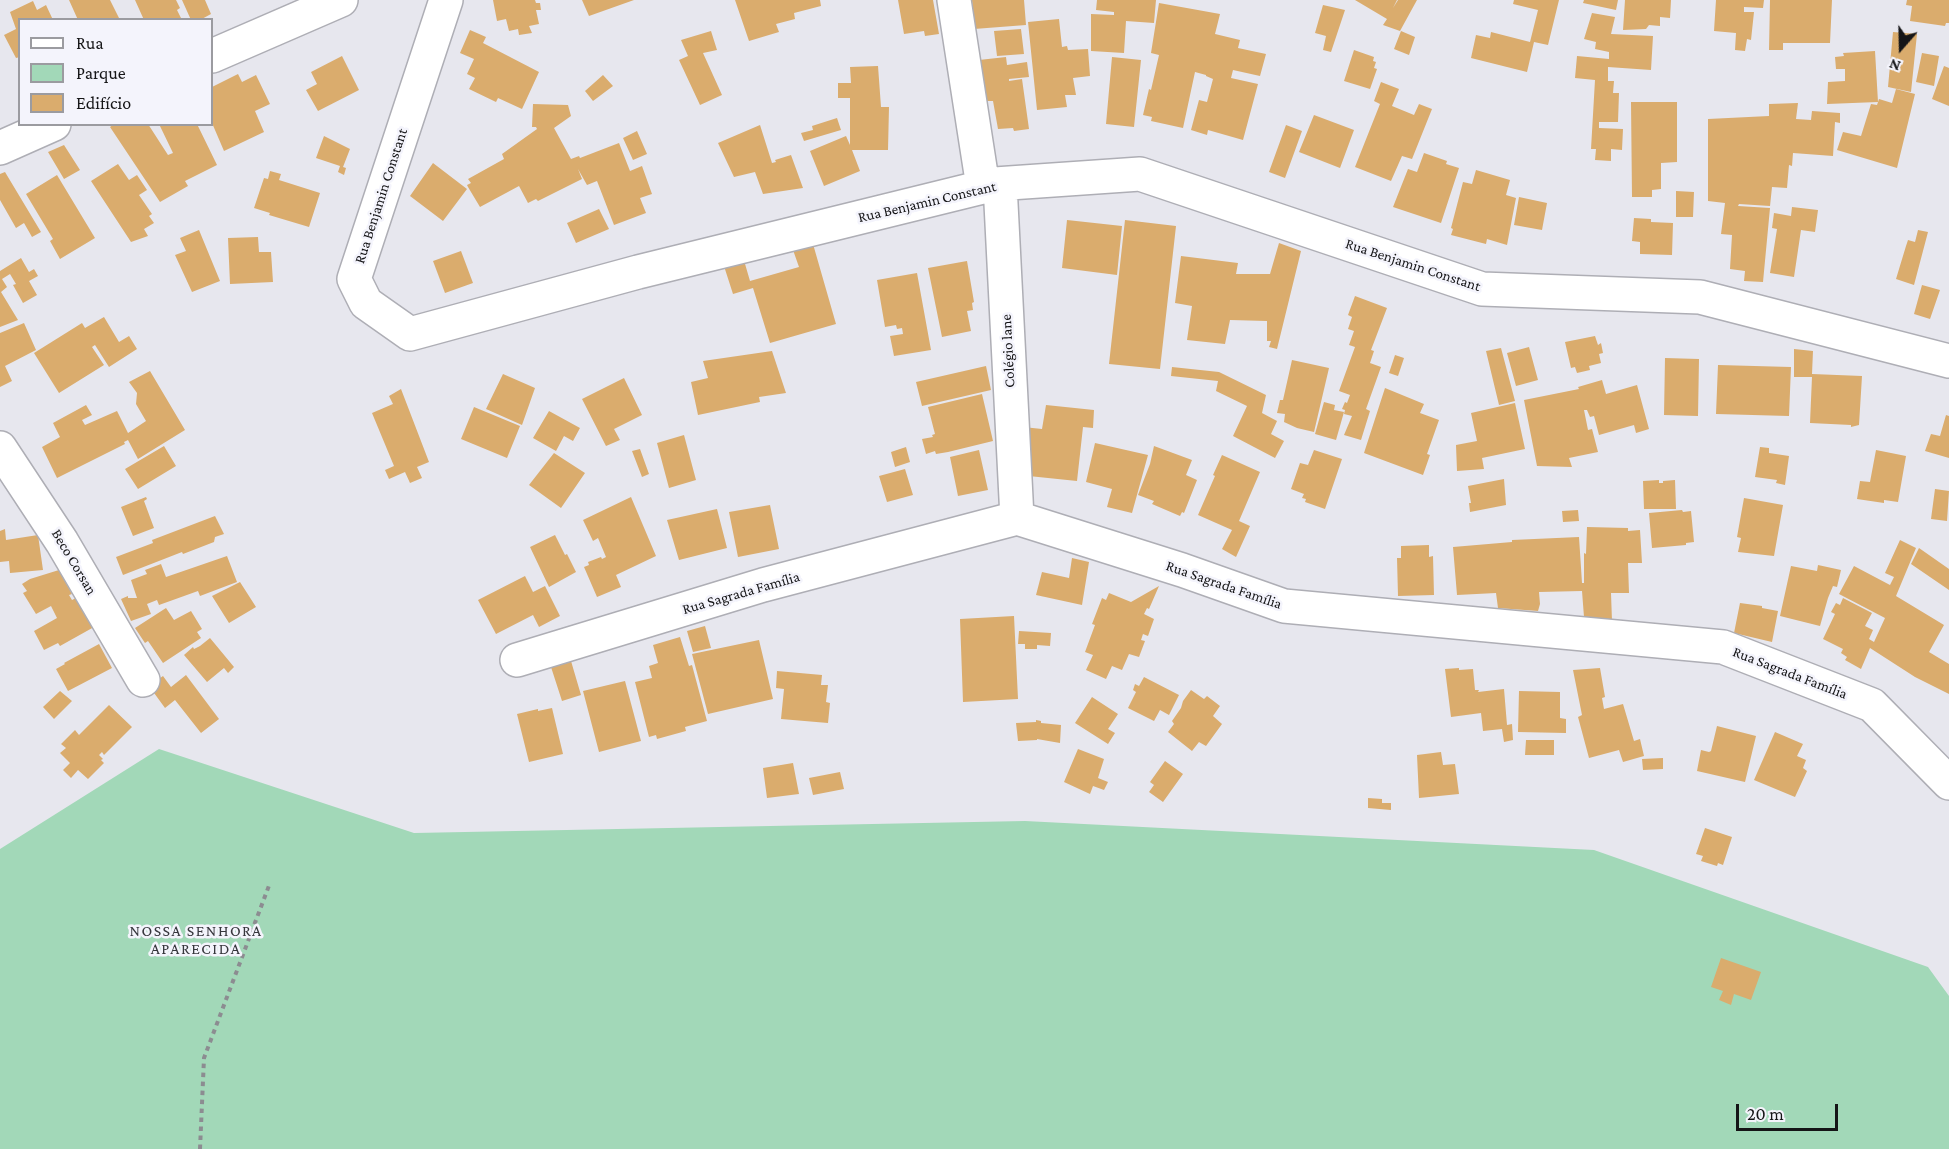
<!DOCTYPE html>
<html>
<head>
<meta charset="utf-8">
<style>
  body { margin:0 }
  #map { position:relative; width:1949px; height:1149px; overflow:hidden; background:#e7e7ee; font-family:"Crimson Pro",serif }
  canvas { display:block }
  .legend { position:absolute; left:18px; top:18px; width:195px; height:108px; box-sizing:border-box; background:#f4f4fc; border:2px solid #9b9ba0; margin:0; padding:8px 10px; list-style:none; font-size:18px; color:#151517 }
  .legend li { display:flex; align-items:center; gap:12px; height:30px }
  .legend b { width:30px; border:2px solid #9b9ba0 }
  .north { position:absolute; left:1871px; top:18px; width:60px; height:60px; -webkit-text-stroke:4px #f4f4fc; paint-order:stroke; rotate:200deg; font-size:16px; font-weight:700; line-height:24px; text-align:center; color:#151517 }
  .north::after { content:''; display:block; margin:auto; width:21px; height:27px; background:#151517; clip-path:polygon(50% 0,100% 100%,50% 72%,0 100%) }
  .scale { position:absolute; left:1736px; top:1104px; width:102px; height:27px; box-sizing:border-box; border:3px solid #151517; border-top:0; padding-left:8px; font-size:18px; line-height:21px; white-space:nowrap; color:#151517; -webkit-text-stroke:4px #f4f4fc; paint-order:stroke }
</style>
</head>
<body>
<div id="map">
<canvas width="1949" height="1149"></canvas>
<ul class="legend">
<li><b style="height:8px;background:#fff"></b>Rua</li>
<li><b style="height:16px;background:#a2d8b8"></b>Parque</li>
<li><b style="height:16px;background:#daac6d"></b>Edifício</li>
</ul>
<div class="north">N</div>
<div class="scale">20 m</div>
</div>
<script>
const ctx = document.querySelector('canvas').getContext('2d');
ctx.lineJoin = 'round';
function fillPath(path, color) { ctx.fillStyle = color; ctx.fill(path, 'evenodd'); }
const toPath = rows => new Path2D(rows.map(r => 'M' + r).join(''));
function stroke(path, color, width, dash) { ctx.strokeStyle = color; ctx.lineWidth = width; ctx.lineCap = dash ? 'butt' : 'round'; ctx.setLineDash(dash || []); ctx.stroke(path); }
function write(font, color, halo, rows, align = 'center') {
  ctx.font = font + ' "Crimson Pro",serif'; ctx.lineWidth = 5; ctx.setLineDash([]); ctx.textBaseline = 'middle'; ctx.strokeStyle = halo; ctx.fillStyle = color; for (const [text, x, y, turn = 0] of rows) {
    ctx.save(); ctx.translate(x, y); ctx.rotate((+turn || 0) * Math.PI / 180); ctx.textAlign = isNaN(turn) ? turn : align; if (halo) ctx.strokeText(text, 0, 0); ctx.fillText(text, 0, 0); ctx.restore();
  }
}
fillPath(toPath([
  [159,749,414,833,1025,821,1594,850,1928,967,1949,996,1949,1149,0,1149,0,849]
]), '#a2d8b8');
fillPath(toPath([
  [69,0,110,0,120,20,78,20],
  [135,0,176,0,180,8,177,10,182,20,144,20],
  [182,0,205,0,211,14,200,20,191,20],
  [493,0,535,0,536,3,540,3,541,10,536,10,539,24,529,26,532,33,519,35,518,29,509,31,506,19,497,21],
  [582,0,634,0,589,16],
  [735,0,820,0,821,6,794,13,795,19,776,24,779,32,749,41],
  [898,0,933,0,939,34,925,36,924,31,904,34],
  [972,0,1024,0,1026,25,974,29],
  [1097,0,1156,0,1154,23,1126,21,1124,53,1091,51,1091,14,1114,15,1114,12,1096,10],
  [1355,0,1397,0,1393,8,1398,0,1417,0,1400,31,1383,25,1387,19],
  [1514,0,1559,0,1548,45,1534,42,1527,72,1471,58,1476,35,1490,38,1491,32,1530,42,1538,10,1513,4],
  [1584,0,1618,0,1616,10,1583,3],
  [1625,0,1671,0,1670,18,1660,17,1660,26,1649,25,1646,29,1623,30],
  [1716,0,1764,0,1763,8,1744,7,1744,12,1754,12,1751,40,1747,39,1745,51,1735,50,1736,33,1714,31],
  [1770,0,1832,0,1830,43,1783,43,1783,50,1769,50],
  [1907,0,1949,0,1949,23,1946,23,1945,26,1910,21,1912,6,1906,5],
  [33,1,37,10,46,5,53,20,20,20,20,57,16,58,4,35,16,29,10,12],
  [1159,3,1220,14,1215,34,1240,40,1238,48,1266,54,1260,76,1233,70,1231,78,1258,84,1243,140,1208,130,1207,135,1191,130,1199,100,1207,102,1213,79,1206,76,1206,75,1195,72,1183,128,1151,121,1152,117,1143,115,1149,89,1151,90,1159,55,1151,53],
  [1323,5,1345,10,1331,52,1323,50,1326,36,1315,33],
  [1592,13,1615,17,1611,34,1653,36,1651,70,1608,67,1608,81,1614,81,1613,93,1619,93,1618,122,1599,122,1599,128,1623,129,1622,150,1611,149,1611,161,1595,160,1596,149,1591,149,1595,80,1575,78,1577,56,1609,59,1609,52,1595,49,1596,42,1584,39],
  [1059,19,1062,47,1067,46,1068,50,1088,49,1090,76,1073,78,1076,95,1065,95,1067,107,1037,110,1028,22],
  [1021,29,1024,54,997,56,994,31],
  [470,30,486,37,483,43,539,72,522,109,498,98,496,102,469,89,475,78,467,74,474,59,460,53],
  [711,31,717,50,703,53,722,95,700,105,679,60,688,56,681,40],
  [1401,31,1415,37,1409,55,1394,49],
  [1893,32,1917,34,1911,92,1888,87],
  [1354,50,1374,57,1373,61,1376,62,1374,68,1377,69,1370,89,1344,81],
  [1875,51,1878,102,1827,104,1828,82,1845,81,1845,69,1836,69,1835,57,1844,56,1843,53],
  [1922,53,1939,56,1934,86,1916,82],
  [342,56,359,90,318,111,306,90,317,84,311,72],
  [1006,57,1007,65,1027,62,1029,77,1009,79,1009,81,1022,79,1029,129,1014,131,1013,128,998,129,993,101,984,101,979,60],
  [1112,57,1141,60,1134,127,1106,124],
  [878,66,881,107,889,107,888,150,852,150,860,171,824,186,810,151,846,136,850,145,850,98,838,98,838,83,851,83,850,67],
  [1944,66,1949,68,1949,106,1932,99],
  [238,74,242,82,256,75,270,104,255,111,264,132,224,151,212,123,212,87],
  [603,75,613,86,593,101,585,91],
  [1381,82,1399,89,1392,106,1414,115,1419,104,1432,109,1412,159,1402,156,1391,181,1355,167,1380,104,1374,101],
  [1896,89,1915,94,1897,168,1837,150,1843,132,1861,136,1871,104,1877,105,1879,99,1892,103],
  [1631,102,1677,102,1677,162,1661,163,1661,189,1652,190,1652,197,1632,197],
  [1798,103,1796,119,1811,120,1812,111,1840,113,1840,123,1835,122,1833,156,1793,153,1792,166,1789,165,1787,188,1772,187,1770,206,1739,204,1738,206,1770,208,1763,282,1744,281,1745,271,1730,269,1732,235,1721,234,1725,203,1708,201,1708,119,1769,116,1769,104],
  [533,104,568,105,571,116,554,128,571,159,579,156,580,158,619,143,630,171,642,166,652,194,640,198,646,213,614,225,597,181,587,185,578,169,582,179,538,201,536,199,528,203,519,186,480,207,468,187,467,185,471,183,468,179,504,159,502,154,537,129,536,127,532,127],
  [1314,115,1354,130,1340,168,1299,152],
  [837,118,841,130,804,141,801,133,813,130,812,126],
  [114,124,148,124,168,155,173,153,159,124,197,124,217,165,185,181,188,186,160,202,110,127],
  [760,125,772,163,776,162,775,160,791,155,803,188,763,194,755,172,734,177,718,143],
  [1286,125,1302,131,1285,178,1269,172],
  [637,131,647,154,633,160,623,138],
  [324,136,350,149,343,167,346,168,344,175,338,172,340,166,316,158],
  [64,145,80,170,64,179,48,152],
  [1424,153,1447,161,1446,164,1459,168,1441,223,1393,207,1408,169,1417,172],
  [433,163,467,189,443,221,410,196],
  [118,164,129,180,137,175,147,190,139,195,152,214,149,216,154,223,144,229,148,236,131,242,91,181],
  [1476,170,1510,180,1506,195,1516,198,1507,245,1487,239,1486,244,1451,235,1453,229,1451,228,1463,182,1472,184],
  [270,171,281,174,279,180,320,193,309,227,269,215,270,213,254,208,264,178,268,179],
  [5,172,41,232,32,237,24,223,16,228,0,200,0,174],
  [57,175,95,238,60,259,50,241,53,239,26,194],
  [1676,191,1694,192,1693,217,1676,217],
  [1519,197,1547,203,1542,230,1514,225],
  [1792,207,1818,210,1815,232,1801,230,1794,277,1770,273,1777,229,1772,228,1774,213,1791,216],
  [599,209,609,229,576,243,567,223],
  [1634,218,1651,219,1651,222,1673,223,1672,255,1640,254,1640,242,1632,241],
  [1067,220,1122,226,1117,275,1062,268],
  [1125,220,1176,226,1160,369,1109,364],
  [199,230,220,281,192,292,175,255,186,251,180,238],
  [1918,230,1928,232,1914,285,1896,279,1906,246,1908,240,1915,242],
  [258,237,259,252,271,252,273,282,230,284,228,238],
  [1279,243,1301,251,1277,349,1269,347,1271,341,1267,341,1267,321,1230,320,1225,344,1187,340,1192,306,1175,303,1181,256,1238,263,1236,274,1270,274],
  [813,244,836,324,770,343,753,288,733,294,723,263,743,257,750,281,799,267,793,250],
  [461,251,473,283,445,293,433,261],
  [21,258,29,272,34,269,38,276,29,281,37,295,23,303,13,285,16,284,10,274,2,279,7,287,1,292,18,320,0,327,0,271],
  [967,261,974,302,972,303,973,310,967,311,971,331,942,337,928,268],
  [917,273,931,350,894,356,890,336,903,334,902,328,897,329,896,325,885,327,877,280],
  [1922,285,1940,290,1930,319,1914,314],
  [1355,296,1387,308,1371,350,1374,351,1370,363,1381,367,1366,409,1370,411,1361,440,1344,435,1352,416,1344,414,1345,410,1342,409,1345,402,1347,403,1350,395,1339,391,1355,347,1349,345,1354,331,1348,329,1352,317,1348,315],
  [104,317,119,342,129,336,137,349,109,367,95,345,92,347,104,365,59,393,34,353,82,323,85,328],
  [24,323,36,350,5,366,12,381,0,387,0,333],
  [1595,336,1598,345,1601,343,1603,353,1599,354,1601,363,1589,366,1590,370,1577,373,1575,367,1571,368,1565,342],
  [1529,347,1538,380,1516,386,1507,353],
  [1501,348,1515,401,1499,405,1486,351],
  [1794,349,1813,351,1812,374,1862,376,1859,425,1851,427,1851,425,1810,423,1812,377,1794,377],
  [772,351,786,393,759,397,760,402,698,415,691,382,708,378,703,361],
  [1395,355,1404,358,1398,376,1389,373],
  [1665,358,1699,359,1698,416,1664,415],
  [1292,360,1329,368,1314,432,1297,428,1284,422,1285,414,1277,413,1280,400,1283,400],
  [1718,365,1791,367,1789,416,1716,414],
  [986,366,991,390,922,406,916,382],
  [1172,367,1219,372,1266,395,1262,413,1277,421,1271,434,1284,441,1275,458,1233,436,1247,406,1216,391,1218,381,1171,376],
  [150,371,185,430,138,459,128,440,124,442,125,444,57,478,42,447,60,437,53,423,86,405,92,415,82,420,85,425,117,411,128,433,146,421,136,404,137,393,129,382],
  [503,374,535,388,522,425,486,409],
  [624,378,642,415,614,429,620,440,606,446,582,399],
  [1602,380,1606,394,1637,385,1649,429,1636,433,1634,425,1599,435,1594,416,1590,417,1587,410,1584,410,1588,430,1592,429,1598,452,1569,458,1572,467,1537,466,1524,400,1579,389,1578,387],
  [1385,388,1424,404,1420,413,1439,420,1427,454,1430,455,1423,475,1364,453],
  [401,389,429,462,417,467,422,478,410,483,405,472,389,479,385,470,394,466,372,413,393,404,389,396],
  [982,394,993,441,948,452,936,454,935,451,926,454,922,439,933,437,932,435,935,434,928,407],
  [1324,402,1335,405,1334,410,1344,412,1336,440,1315,434],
  [1515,403,1525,449,1482,458,1484,469,1457,471,1456,445,1477,441,1471,413],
  [1046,405,1094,410,1093,428,1083,427,1077,481,1019,475,1023,427,1042,429],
  [474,407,520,426,507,458,461,439],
  [549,411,580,428,573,441,564,436,556,451,533,438],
  [1946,415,1949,416,1949,458,1925,451,1931,434,1940,436],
  [684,435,696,480,669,488,657,443],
  [1095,443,1148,455,1132,513,1107,507,1112,489,1086,482],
  [164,446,176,466,138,489,125,469],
  [1154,446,1192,460,1186,475,1197,480,1184,513,1182,512,1180,516,1152,504,1154,501,1138,495,1150,464],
  [906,447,910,462,895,467,891,452],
  [1760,447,1769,448,1769,453,1789,456,1785,485,1776,483,1777,480,1755,477],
  [640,449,649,474,642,477,632,451],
  [979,450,988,490,958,496,950,457],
  [1314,450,1342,459,1325,509,1305,502,1306,499,1302,498,1304,494,1291,489,1300,463,1308,465],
  [1876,450,1906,456,1898,502,1884,500,1884,503,1857,499,1860,481,1870,482],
  [554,453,585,473,561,508,529,485],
  [1222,455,1260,472,1239,521,1250,526,1236,557,1222,549,1232,530,1198,515,1215,476,1213,475],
  [905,469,913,495,887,502,879,476],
  [1504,479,1506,505,1470,512,1469,503,1471,503,1468,486],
  [1659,480,1659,483,1663,483,1663,481,1675,480,1676,509,1644,509,1643,481],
  [1935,489,1949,491,1947,521,1931,519],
  [146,497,147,499,144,501,154,528,133,536,121,507],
  [631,497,656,556,616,575,621,587,597,597,584,567,589,565,588,562,601,557,602,559,606,557,598,538,593,541,583,520],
  [1744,498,1783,505,1774,556,1738,552,1741,538,1737,537],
  [770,505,779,549,738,557,729,512],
  [717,509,727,548,679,560,667,520],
  [1578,510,1579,521,1563,522,1562,511],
  [1682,510,1683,512,1691,511,1694,542,1686,543,1686,545,1652,548,1649,513],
  [215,516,224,534,215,537,214,542,183,554,182,552,123,575,116,557,153,543,152,540],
  [1587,527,1628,528,1628,531,1640,530,1642,563,1628,563,1629,593,1611,593,1612,621,1584,617,1582,591,1539,592,1540,604,1538,611,1498,608,1496,593,1457,595,1453,547,1512,542,1512,540,1579,537,1582,583,1584,583,1584,553,1586,554],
  [5,529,6,540,38,535,43,570,10,573,9,561,0,562,0,531],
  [555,535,565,555,567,554,576,572,549,587,530,547],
  [1900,540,1916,548,1896,596,1944,625,1929,652,1949,664,1949,694,1915,677,1870,648,1861,669,1845,660,1847,657,1841,653,1843,649,1823,639,1835,614,1831,612,1836,603,1840,605,1843,598,1872,613,1865,626,1873,630,1869,639,1874,642,1885,618,1839,594,1854,566,1890,585,1894,577,1885,573],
  [1429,545,1429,557,1433,556,1434,595,1398,596,1397,558,1401,558,1401,546],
  [1919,548,1949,569,1949,590,1911,564],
  [227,556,237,582,200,596,198,591,159,605,157,600,147,604,151,614,131,621,121,599,128,596,128,598,137,598,131,580,147,574,145,570,161,564,166,577],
  [1072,558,1089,562,1082,605,1036,595,1042,572,1069,578],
  [1818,565,1841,570,1837,587,1833,586,1828,598,1820,626,1780,616,1791,566,1817,571],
  [59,570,72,594,69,595,72,600,78,597,94,627,60,646,58,643,44,650,34,631,57,618,51,606,36,614,23,593,27,591,22,584,30,579],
  [525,576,533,592,545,586,560,616,539,627,533,615,496,634,478,600],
  [240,582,256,607,229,623,212,596],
  [1159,586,1149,609,1147,608,1144,614,1154,619,1148,636,1143,634,1141,640,1145,641,1139,657,1129,654,1122,670,1112,666,1106,679,1086,670,1093,655,1085,652,1095,625,1092,624,1102,598,1106,600,1109,593,1131,602],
  [1740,603,1762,606,1762,608,1778,611,1772,642,1734,633],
  [166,608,174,620,191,611,202,629,197,632,201,638,163,663,148,641,145,643,135,628],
  [1014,616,1018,699,963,702,960,619],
  [705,626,711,648,693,652,687,631],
  [1019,631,1051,633,1050,646,1037,645,1037,649,1025,649,1025,644,1018,644],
  [680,637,689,666,692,665,707,721,685,727,686,731,657,739,656,735,649,737,635,682,652,678,649,666,658,663,653,645],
  [210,638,234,667,228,673,224,668,207,682,184,655,193,647,194,649,200,646],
  [759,640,773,699,708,714,692,654],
  [99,644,112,668,68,691,56,669,65,664,64,663],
  [571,661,581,695,562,701,551,667],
  [1459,668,1459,670,1473,669,1475,690,1479,690,1478,692,1504,689,1507,725,1512,724,1513,740,1504,742,1502,729,1483,731,1481,713,1451,717,1445,669],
  [1600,668,1605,697,1602,698,1604,709,1623,704,1634,741,1640,739,1644,756,1623,762,1619,750,1589,758,1578,717,1582,715,1573,670],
  [777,671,822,675,821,685,828,685,826,702,830,703,828,723,781,719,784,689,776,688],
  [186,675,219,719,201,733,175,700,165,708,149,686,163,676,171,687],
  [1144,677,1179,695,1169,715,1160,710,1154,721,1128,708,1136,692,1133,690,1135,684,1139,686],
  [625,681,641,741,599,752,583,691],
  [1191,690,1204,699,1207,696,1220,706,1213,716,1222,724,1206,746,1199,742,1192,751,1168,732,1174,724,1172,721,1181,708,1183,701],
  [60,691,72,701,54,719,43,707],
  [1519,691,1560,692,1560,718,1566,719,1566,733,1518,732],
  [1092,697,1118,714,1108,729,1115,733,1108,744,1075,723],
  [109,705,132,727,104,755,102,752,99,755,103,759,101,760,104,763,88,779,78,770,71,778,63,770,70,763,60,753,66,748,61,744,75,730,79,735],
  [552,708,563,754,529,762,517,714,538,709,538,711],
  [1036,720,1041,721,1041,723,1061,725,1060,743,1037,739,1037,740,1018,741,1016,723,1036,722],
  [1717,726,1756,736,1745,782,1697,771,1701,750,1709,752,1711,751],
  [1775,732,1803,744,1797,756,1806,760,1803,768,1807,771,1795,797,1754,780],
  [1526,740,1554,740,1554,755,1525,755],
  [1078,749,1104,759,1098,778,1108,782,1104,790,1093,786,1090,794,1064,782],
  [1441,752,1443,765,1455,764,1459,794,1419,798,1417,755],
  [1663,758,1663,769,1643,770,1642,759],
  [1165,761,1183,774,1163,802,1149,792,1154,785,1150,782],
  [793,763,799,794,767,798,763,768],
  [840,772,844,789,813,795,809,778],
  [1368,798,1382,799,1382,803,1391,803,1391,810,1368,808],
  [1705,828,1732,837,1723,865,1718,863,1717,866,1701,861,1703,856,1696,854],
  [1721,958,1761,972,1751,1000,1734,994,1731,1005,1719,1000,1723,991,1711,987]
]), '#daac6d');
const street = toPath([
  [446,0,354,279,366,303,410,334,638,272,995,184,1140,174,1482,289,1700,297,1949,361],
  [954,0,983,187],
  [212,56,341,0],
  [0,148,54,124],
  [1000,184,1017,518],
  [0,448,62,542,143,680],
  [517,660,763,585,1017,518,1182,570,1284,606,1723,647,1872,705,1949,783]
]);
stroke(street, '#aeaeb5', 36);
stroke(toPath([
  [200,1149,204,1058,270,883]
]), '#8c8c91', 4, [4.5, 4.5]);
stroke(street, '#fff', 33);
write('15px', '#151517', '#f4f4fc', [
  ["Rua Benjamin Constant",381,196,-72],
  ["Rua Benjamin Constant",927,202,-13],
  ["Rua Benjamin Constant",1413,265,18],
  ["Colégio lane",1008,351,-93],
  ["Beco Corsan",74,562,59],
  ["Rua Sagrada Família",1224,585,19],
  ["Rua Sagrada Família",741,593,-16],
  ["Rua Sagrada Família",1790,673,21]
]);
ctx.letterSpacing = '1.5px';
write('16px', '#37373d', '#f4f4fc', [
  ["NOSSA SENHORA",196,931],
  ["APARECIDA",196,949]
]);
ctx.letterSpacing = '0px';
</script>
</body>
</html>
